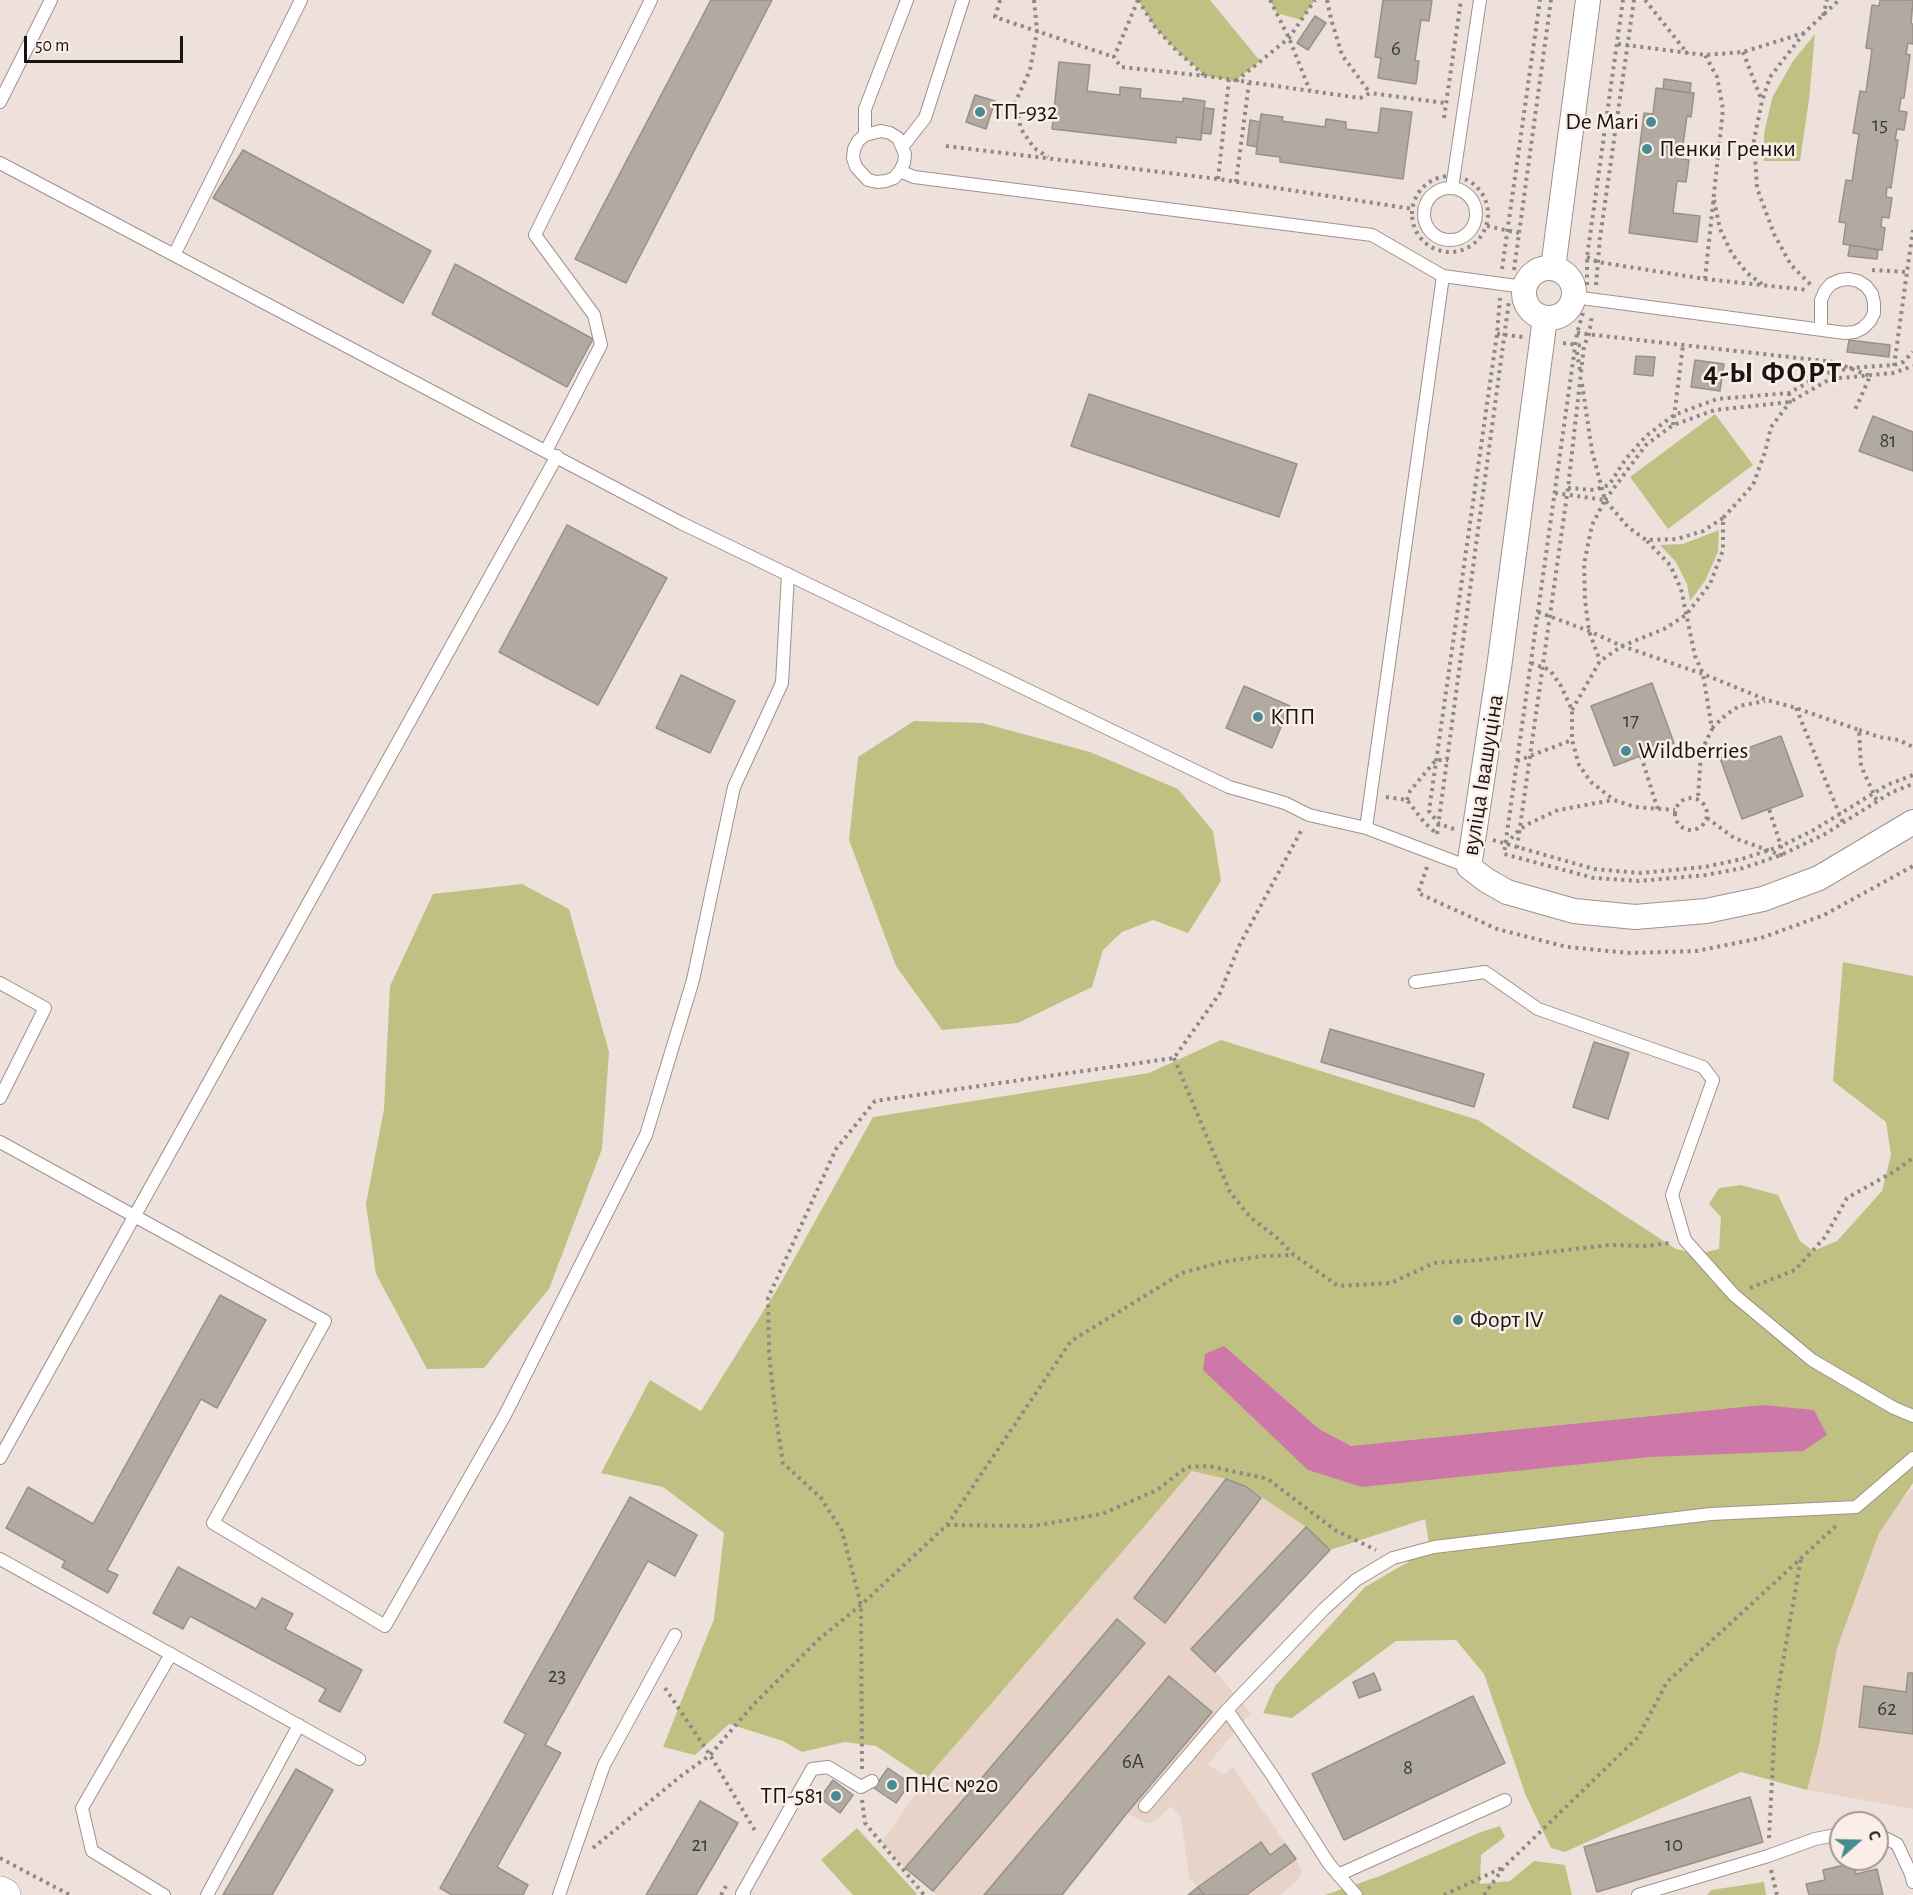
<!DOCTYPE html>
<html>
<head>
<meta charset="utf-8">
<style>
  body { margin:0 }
  #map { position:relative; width:1913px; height:1895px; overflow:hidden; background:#eee1db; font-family:"Alegreya Sans",sans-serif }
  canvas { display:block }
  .north { position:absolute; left:1829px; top:1811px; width:60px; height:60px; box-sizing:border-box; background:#fbeee8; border:2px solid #a19793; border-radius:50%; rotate:70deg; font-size:16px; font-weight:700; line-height:24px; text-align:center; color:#191513 }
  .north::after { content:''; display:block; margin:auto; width:21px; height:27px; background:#458d90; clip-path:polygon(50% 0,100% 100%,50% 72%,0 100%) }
  .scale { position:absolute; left:24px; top:36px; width:159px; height:27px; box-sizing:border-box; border:3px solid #191513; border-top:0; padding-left:8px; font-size:18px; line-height:21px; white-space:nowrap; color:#191513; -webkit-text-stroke:4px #fbeee8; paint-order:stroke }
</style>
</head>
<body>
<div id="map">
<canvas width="1913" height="1895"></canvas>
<div class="north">С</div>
<div class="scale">50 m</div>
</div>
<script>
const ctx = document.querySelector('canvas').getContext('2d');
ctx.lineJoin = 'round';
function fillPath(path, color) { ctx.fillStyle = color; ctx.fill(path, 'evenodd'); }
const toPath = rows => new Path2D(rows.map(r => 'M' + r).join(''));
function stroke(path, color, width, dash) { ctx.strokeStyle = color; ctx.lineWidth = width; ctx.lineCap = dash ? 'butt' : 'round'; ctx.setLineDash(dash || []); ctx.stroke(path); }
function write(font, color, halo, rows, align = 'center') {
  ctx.font = font + ' "Alegreya Sans",sans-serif'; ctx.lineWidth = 5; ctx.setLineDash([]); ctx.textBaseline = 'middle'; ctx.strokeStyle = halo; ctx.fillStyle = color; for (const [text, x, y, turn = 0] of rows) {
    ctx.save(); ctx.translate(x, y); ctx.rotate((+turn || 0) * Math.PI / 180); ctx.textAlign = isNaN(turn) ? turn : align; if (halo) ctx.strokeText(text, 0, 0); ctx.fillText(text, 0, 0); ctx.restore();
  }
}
fillPath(toPath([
  [1192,1471,1226,1479,1247,1487,1306,1527,1330,1550,1215,1671,1251,1713,1208,1764,1223,1775,1233,1767,1296,1859,1302,1871,1297,1881,1280,1895,1204,1895,1189,1878,1181,1817,1171,1806,1157,1820,1147,1824,1127,1813,1062,1895,936,1895,905,1868,882,1842,926,1779],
  [1913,1489,1913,1809,1807,1790,1856,1540]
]), '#e8d3c9');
fillPath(toPath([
  [1138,0,1210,0,1260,61,1235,81,1206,76,1177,51,1155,27],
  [1270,0,1315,0,1301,20,1277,13],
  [1815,34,1809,100,1800,161,1764,161,1764,134,1772,98,1793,61],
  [1715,414,1753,465,1668,529,1630,477],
  [1719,530,1718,552,1705,581,1690,601,1687,584,1676,562,1660,545,1683,544],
  [914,721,982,723,1090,752,1178,789,1213,831,1221,881,1188,933,1153,920,1122,932,1103,950,1092,987,1018,1023,942,1030,896,966,849,840,858,757],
  [522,884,569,909,609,1052,602,1149,549,1289,484,1368,427,1369,376,1274,366,1204,384,1109,390,986,433,894],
  [1843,962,1913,976,1913,1483,1879,1533,1837,1648,1819,1745,1807,1790,1741,1772,1565,1852,1551,1848,1526,1796,1484,1674,1456,1640,1396,1641,1292,1718,1263,1713,1275,1686,1365,1587,1408,1562,1429,1543,1425,1519,1330,1550,1306,1527,1247,1487,1226,1479,1192,1471,926,1779,876,1746,845,1742,802,1752,783,1741,729,1724,695,1755,663,1747,714,1619,724,1533,663,1487,601,1473,650,1380,701,1411,779,1286,873,1117,1149,1073,1221,1040,1478,1120,1676,1249,1698,1254,1719,1249,1721,1217,1709,1204,1719,1188,1741,1185,1778,1195,1800,1241,1813,1251,1837,1241,1882,1191,1891,1155,1886,1122,1833,1081],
  [1500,1826,1505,1837,1481,1855,1480,1884,1510,1881,1534,1861,1565,1865,1572,1895,1325,1895,1380,1876,1481,1832],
  [857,1828,917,1894,915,1895,853,1895,821,1860],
  [1764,1882,1766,1895,1707,1895,1711,1890]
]), '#c0c083');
fillPath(toPath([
  [1224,1346,1319,1429,1351,1446,1763,1405,1814,1410,1827,1435,1803,1451,1650,1457,1362,1487,1308,1470,1203,1370,1205,1354]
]), '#ce78a9');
const building = toPath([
  [711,0,772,0,626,283,575,259,711,0],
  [1383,0,1432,0,1429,21,1421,20,1415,61,1419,61,1416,84,1378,78,1381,58,1375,57,1383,0],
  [1880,0,1913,0,1911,24,1913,24,1913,44,1908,43,1906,54,1910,55,1904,98,1901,98,1899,111,1907,112,1904,130,1897,129,1895,140,1898,140,1891,188,1887,187,1886,197,1892,198,1889,218,1882,217,1881,227,1885,228,1882,250,1843,244,1846,223,1839,222,1846,180,1852,181,1859,134,1853,133,1860,91,1866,92,1872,49,1866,48,1872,5,1879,6,1880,0],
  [1315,16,1326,23,1308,50,1297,43,1315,16],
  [1059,62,1090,65,1087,91,1120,95,1120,87,1141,89,1140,98,1183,102,1183,98,1205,101,1201,140,1176,137,1176,143,1052,129,1059,62],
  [1664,79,1691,83,1690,93,1663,89,1664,79],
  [1656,88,1694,93,1691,117,1687,116,1681,159,1689,160,1686,182,1677,181,1673,213,1700,216,1697,242,1629,233,1644,113,1653,114,1656,88],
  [975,95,995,101,986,129,966,122,975,95],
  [1204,108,1214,109,1211,134,1201,133,1204,108],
  [1381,108,1412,112,1403,179,1280,162,1280,157,1256,154,1261,114,1283,117,1282,121,1325,127,1326,119,1346,122,1346,129,1378,133,1381,108],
  [1250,120,1260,122,1257,147,1247,145,1250,120],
  [243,150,431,251,403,303,213,198,243,150],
  [1850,245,1878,250,1877,259,1848,256,1850,245],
  [455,264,593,339,567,387,432,314,455,264],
  [1849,340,1890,345,1889,357,1847,352,1849,340],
  [1636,356,1655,357,1653,376,1634,374,1636,356],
  [1695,360,1724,364,1720,391,1691,387,1695,360],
  [1089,394,1297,464,1279,517,1071,446,1089,394],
  [1873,416,1913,432,1913,471,1859,451,1873,416],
  [567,525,667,578,598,705,499,652,567,525],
  [681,675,735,701,710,753,656,728,681,675],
  [1652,683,1674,743,1614,766,1591,706,1652,683],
  [1244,686,1290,706,1272,748,1226,728,1244,686],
  [1781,736,1803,796,1742,819,1720,758,1781,736],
  [1330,1029,1484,1074,1474,1107,1321,1062,1330,1029],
  [1594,1042,1629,1053,1608,1119,1573,1107,1594,1042],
  [220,1295,266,1320,217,1408,201,1399,107,1570,118,1575,108,1593,62,1567,65,1561,6,1528,28,1487,93,1524,220,1295],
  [1226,1479,1247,1487,1261,1498,1165,1623,1134,1598,1226,1479],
  [630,1497,697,1535,675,1576,648,1561,545,1745,561,1753,497,1867,528,1885,523,1895,452,1895,440,1888,526,1734,504,1722,630,1497],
  [1306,1527,1330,1550,1215,1672,1191,1649,1306,1527],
  [178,1567,256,1609,262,1598,293,1614,285,1629,362,1670,340,1712,319,1701,326,1689,190,1616,183,1629,153,1613,178,1567],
  [1117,1619,1145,1643,933,1891,905,1868,1117,1619],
  [1374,1673,1381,1690,1359,1698,1353,1682,1374,1673],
  [1908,1673,1913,1673,1913,1734,1859,1727,1864,1686,1906,1692,1908,1673],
  [1169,1676,1212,1712,1127,1813,1062,1895,984,1895,1169,1676],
  [1473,1696,1505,1763,1344,1840,1312,1774,1473,1696],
  [888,1768,910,1783,896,1803,874,1788,888,1768],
  [296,1769,333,1790,272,1895,223,1895,296,1769],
  [833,1780,853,1795,840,1813,820,1798,833,1780],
  [1750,1797,1763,1842,1597,1892,1584,1847,1750,1797],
  [700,1801,738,1823,712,1868,696,1895,646,1895,700,1801],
  [1261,1842,1270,1855,1285,1844,1296,1859,1246,1895,1204,1895,1198,1887,1261,1842],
  [1853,1863,1856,1874,1877,1869,1883,1895,1809,1895,1806,1884,1825,1880,1823,1870,1853,1863],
  [1198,1887,1204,1895,1188,1895,1198,1887]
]);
fillPath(building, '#b1aaa0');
stroke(building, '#989187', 1.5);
const service = toPath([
  [0,102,51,0],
  [865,135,881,131,890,133,898,138,905,154,904,163,900,171,894,178,886,181,877,182,868,180,856,167,853,158,854,149,858,141,865,135,865,109,907,0],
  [903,146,925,118,963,0],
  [0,163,681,523,1229,787,1285,803,1309,815,1366,828,1469,867],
  [900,171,914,177,1372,235,1443,276,1524,287],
  '1424 214a26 26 0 1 1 52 0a26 26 0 1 1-52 0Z',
  [1452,188,1480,0],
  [174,255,301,0],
  [1574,297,1845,333,1855,332,1863,328,1870,321,1874,313,1874,303,1872,294,1866,286,1858,281,1849,279,1840,280,1831,284,1825,291,1821,300,1821,330],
  [546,451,601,345,594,315,535,235,651,0],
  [1366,828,1443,276],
  [1415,982,1485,972,1538,1009,1703,1067,1713,1080,1672,1195,1685,1240,1734,1295,1812,1360,1894,1408,1913,1416],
  [0,983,45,1008,0,1098],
  [0,1142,325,1321,213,1523,385,1626,505,1415,646,1135,693,980,734,787,782,683,788,574],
  [0,1458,557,456],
  [0,1559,359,1759],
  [1227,1710,1272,1775,1329,1864,1356,1895],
  [1145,1806,1227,1710,1324,1609,1356,1580,1393,1558,1434,1547,1711,1514,1856,1507,1913,1458],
  [1877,1834,1897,1844,1911,1874,1913,1882],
  [1338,1875,1505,1800],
  [164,1895,92,1851,82,1808,171,1654],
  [207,1895,299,1725],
  [559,1895,604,1765,675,1635],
  [744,1895,742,1894,812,1769,828,1767,861,1787,872,1781],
  [1638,1895,1768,1856,1815,1839,1841,1834]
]);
const minor = toPath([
  '1524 293a25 25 0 1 1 50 0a25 25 0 1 1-50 0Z',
  [1553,268,1588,0],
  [1545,318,1499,668,1469,867,1486,880,1507,892,1574,911,1635,917,1706,911,1763,899,1819,878,1913,822]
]);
const primary = toPath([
  [0,1893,4,1895]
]);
stroke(service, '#9e928d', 14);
stroke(minor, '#9e928d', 26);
stroke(primary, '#9e928d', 34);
stroke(toPath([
  [1000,0,995,17,1114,57],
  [1034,0,1037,31,1030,70,1015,103,1021,129,1034,148,1048,157],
  [1138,0,1114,57,1121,67,1206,76,1360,98,1370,93,1445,103],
  [1138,0,1155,27,1177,51,1205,76],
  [1270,0,1289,38,1310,91],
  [1327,0,1331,19,1342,55,1370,93],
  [1645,0,1688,54],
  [1823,16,1827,0],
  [1804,33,1770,77,1762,101,1754,140,1757,188,1774,234,1791,265,1811,285],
  [1618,44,1705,55,1743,52,1804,33,1839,0],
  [1743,52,1762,101],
  [1236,81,1289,38,1315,0],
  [1444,118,1461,0],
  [946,146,1218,179,1413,209],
  '1412 214a38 38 0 1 1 76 0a38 38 0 1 1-76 0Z',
  [1218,179,1229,80],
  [1236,182,1249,83],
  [1714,200,1720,229,1732,254,1747,273,1762,284],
  [1487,226,1519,233],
  [1587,257,1598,262,1705,279,1808,290],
  [1502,269,1540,0],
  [1514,270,1551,0],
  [1872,270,1907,272,1913,230],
  [1705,279,1723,109,1717,77,1705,55],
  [1587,285,1587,257,1623,0],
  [1596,285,1600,238,1634,0],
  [1583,313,1577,333,1504,854,1594,878,1639,881,1706,875,1743,868,1781,855,1825,834,1892,792,1913,784],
  [1577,333,1834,362,1870,376,1855,410],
  [1497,334,1523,337],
  [1563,343,1584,346],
  [1577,352,1580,371],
  [1894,366,1907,272],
  [1582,384,1592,451,1605,500,1628,527,1646,540,1677,539,1703,531,1723,518],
  [1673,425,1683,345],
  [1568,488,1594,490,1609,485,1625,460,1646,436,1674,415,1717,399,1789,393,1823,374,1851,368,1894,365,1903,362,1913,352],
  [1555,493,1605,500,1592,525,1584,564,1585,600,1589,631,1600,661],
  [1605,500,1646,445,1673,425,1715,410,1790,402,1830,379,1893,373,1913,366],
  [1647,541,1670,565,1681,589,1695,656,1703,674,1712,729,1701,752,1698,799],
  [1538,612,1589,631,1622,646,1703,674,1767,700,1796,708,1859,730,1861,766,1877,801],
  [1531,663,1550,670,1561,686,1572,710,1572,740,1579,765,1591,782,1614,800,1635,807,1675,810],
  [1796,708,1843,823],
  [1572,710,1600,661,1622,646,1664,629,1686,615,1710,584,1723,550,1723,518,1753,485,1765,452,1771,427,1790,402,1789,393],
  [1712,728,1727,714,1739,706,1765,701],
  [1859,730,1879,737,1899,740,1913,747],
  [1641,756,1658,810],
  [1517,761,1572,740],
  [1386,797,1407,800,1424,822,1437,834],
  '1675 814a16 16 0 1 1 32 0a16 16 0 1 1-32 0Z',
  [1407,800,1410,791,1436,760,1448,760],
  [1707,818,1734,838,1781,855,1781,846,1769,809],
  [1454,829,1439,824,1429,811,1497,334,1500,298],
  [1437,834,1509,301],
  [1493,840,1594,869,1641,873,1705,867,1742,859,1781,846,1812,831,1887,785,1913,775],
  [1506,844,1519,830,1530,823,1558,810,1613,800],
  [1517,848,1568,488,1584,346,1589,334,1592,316],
  [1427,867,1418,893,1497,929,1567,947,1630,953,1697,951,1761,938,1824,915,1913,866],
  [1174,1058,1230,1192,1250,1217,1276,1237,1294,1255,1338,1286,1391,1283,1434,1263,1481,1260,1609,1245,1646,1246,1669,1243],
  [1750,1288,1795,1270,1825,1237,1847,1198,1895,1171,1913,1158],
  [947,1525,1033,1526,1102,1514,1157,1490,1187,1467,1209,1466,1268,1479,1335,1530,1376,1550],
  [665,1688,710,1755,757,1834],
  [862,1769,861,1605,842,1531,821,1498,783,1463,776,1418,769,1354,768,1298,836,1149,875,1101,1174,1058,1220,993,1239,946,1302,829],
  [862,1800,865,1823,924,1895],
  [1769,1838,1776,1702,1801,1558],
  [593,1848,681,1776,710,1755,754,1704,819,1639,861,1605,947,1525,1071,1341,1182,1273,1222,1262,1263,1256,1294,1255],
  [0,1858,70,1895],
  [1771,1870,1777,1895],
  [721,1895,726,1886],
  [1444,1895,1504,1867],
  [1484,1895,1504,1867,1638,1737,1667,1682,1838,1524]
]), '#918884', 4, [3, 4.5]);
stroke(service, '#fff', 12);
stroke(minor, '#fff', 24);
stroke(primary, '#fff', 33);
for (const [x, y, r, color] of [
  [980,112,6,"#458d90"],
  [1651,122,6,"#458d90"],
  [1647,149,6,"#458d90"],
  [1258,717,6,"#458d90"],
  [1626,751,6,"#458d90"],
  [1458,1320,6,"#458d90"],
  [892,1785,6,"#458d90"],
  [836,1796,6,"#458d90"]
]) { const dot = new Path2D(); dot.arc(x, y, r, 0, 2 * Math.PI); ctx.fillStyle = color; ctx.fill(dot); stroke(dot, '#fbeee8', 2); }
write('21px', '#3f3a36', null, [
  ["6",1396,49],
  ["15",1880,125],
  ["81",1888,441],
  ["17",1631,721],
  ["23",557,1676],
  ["62",1887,1709],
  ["6А",1133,1762],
  ["8",1408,1768],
  ["21",700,1845],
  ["10",1674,1845]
]);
write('24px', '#191513', '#fbeee8', [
  ["ТП-932",992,112],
  ["De Mari",1639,122,"right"],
  ["Пенки Гренки",1659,149],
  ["КПП",1270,717],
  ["Wildberries",1638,751],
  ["Форт IV",1470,1320],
  ["ПНС №20",904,1785],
  ["ТП-581",824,1796,"right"]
], 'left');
write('24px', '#191513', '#fbeee8', [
  ["вуліца Івашуціна",1483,775,-81]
]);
ctx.letterSpacing = '1.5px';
write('bold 30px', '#191513', '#fbeee8', [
  ["4-Ы ФОРТ",1773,373]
]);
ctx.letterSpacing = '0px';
</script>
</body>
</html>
